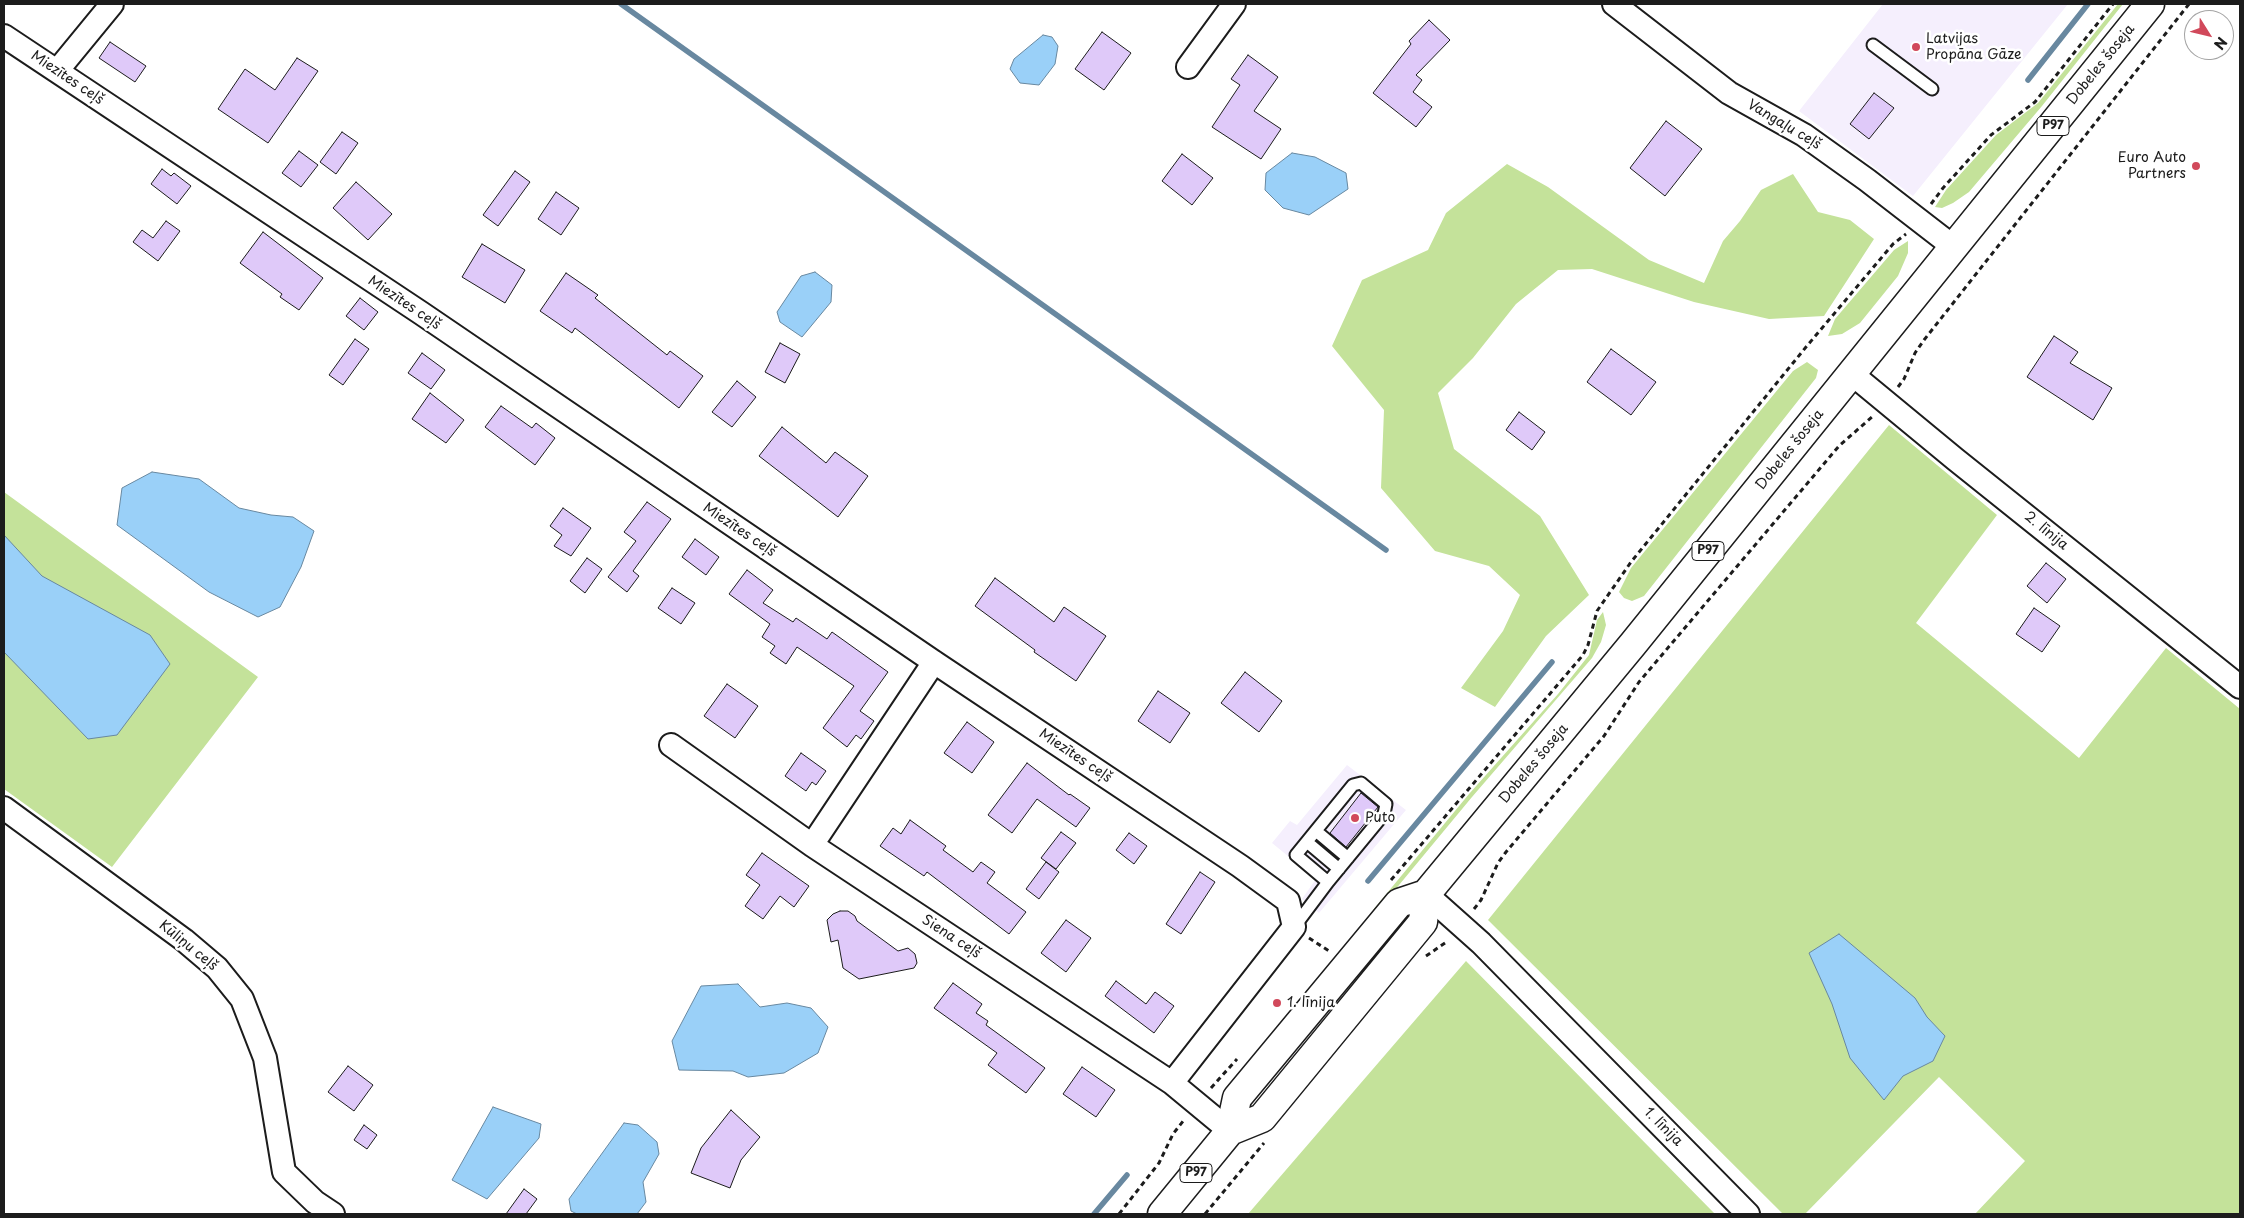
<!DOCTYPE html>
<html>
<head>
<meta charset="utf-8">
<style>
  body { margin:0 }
  #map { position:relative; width:2244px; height:1218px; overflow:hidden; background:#fff; font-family:"Playpen Sans",sans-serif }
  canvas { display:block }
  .frame { position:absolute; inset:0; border:5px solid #1c1c1c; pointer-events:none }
  .north { position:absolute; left:2184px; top:10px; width:50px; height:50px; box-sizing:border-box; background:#fff; border:1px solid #a4a4a4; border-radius:50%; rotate:126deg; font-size:14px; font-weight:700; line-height:20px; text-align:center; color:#1c1c1c }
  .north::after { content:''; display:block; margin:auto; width:18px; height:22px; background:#d1495b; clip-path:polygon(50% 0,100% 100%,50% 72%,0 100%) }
</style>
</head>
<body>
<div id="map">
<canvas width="2244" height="1218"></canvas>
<div class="frame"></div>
<div class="north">N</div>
</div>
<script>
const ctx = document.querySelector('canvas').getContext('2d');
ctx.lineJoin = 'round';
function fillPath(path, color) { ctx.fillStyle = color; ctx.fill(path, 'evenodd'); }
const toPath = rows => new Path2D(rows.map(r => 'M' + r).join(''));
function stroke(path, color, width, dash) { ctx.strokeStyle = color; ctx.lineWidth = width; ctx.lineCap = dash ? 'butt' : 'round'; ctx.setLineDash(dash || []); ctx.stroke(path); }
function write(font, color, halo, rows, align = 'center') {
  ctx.font = font + ' "Playpen Sans",sans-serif'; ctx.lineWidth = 5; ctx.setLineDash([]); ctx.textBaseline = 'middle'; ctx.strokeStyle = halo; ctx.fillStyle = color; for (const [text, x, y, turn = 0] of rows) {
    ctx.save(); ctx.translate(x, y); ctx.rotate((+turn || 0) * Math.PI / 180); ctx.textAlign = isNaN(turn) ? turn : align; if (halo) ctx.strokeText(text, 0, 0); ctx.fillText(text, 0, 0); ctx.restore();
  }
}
fillPath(toPath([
  [1883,4,2068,4,1913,196,1799,111],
  [1347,765,1406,810,1319,913,1302,899,1316,879,1272,843,1290,821,1297,825]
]), '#f5effd');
fillPath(toPath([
  [2118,4,2123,4,2042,106,1969,192,1953,203,1942,208,1935,207,1946,190,1996,135,2038,103],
  [1507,164,1548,187,1649,260,1704,283,1723,241,1740,221,1761,190,1793,174,1818,212,1850,220,1874,239,1824,316,1769,319,1694,302,1592,269,1558,270,1516,304,1473,358,1438,393,1454,449,1540,516,1589,595,1546,636,1495,707,1461,688,1503,631,1520,595,1489,566,1435,551,1381,488,1384,410,1332,346,1362,280,1428,250,1446,213],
  [1908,241,1908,253,1898,276,1860,323,1842,334,1828,336,1835,319,1894,250],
  [1807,362,1818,370,1816,378,1644,596,1632,601,1624,598,1619,592,1631,568,1793,371],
  [1889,425,1997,515,1916,623,2079,758,2166,648,2240,709,2240,1214,1975,1214,2025,1161,1939,1077,1805,1214,1783,1214,1488,920],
  [4,492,258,677,112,867,4,789],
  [1603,612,1606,625,1601,642,1592,658,1472,797,1375,914,1373,910,1469,794,1558,694,1589,655,1597,620],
  [1466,961,1715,1214,1248,1214]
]), '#c4e29a');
const water = toPath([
  [1043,35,1052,37,1058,46,1055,64,1039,85,1020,83,1010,69,1014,59,1043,35],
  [1292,153,1315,157,1346,173,1348,189,1309,215,1283,208,1265,190,1266,173,1292,153],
  [815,272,832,285,831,302,802,337,780,322,777,312,801,276,815,272],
  [152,472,199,479,239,508,271,515,293,517,314,531,301,567,280,607,258,617,209,592,117,525,122,488,152,472],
  [4,535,42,576,150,635,170,664,117,735,88,739,4,652,4,535],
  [1839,934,1915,998,1927,1017,1945,1036,1933,1061,1903,1076,1884,1100,1850,1058,1832,1004,1809,953,1839,934],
  [738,984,760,1007,787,1003,811,1008,828,1027,818,1053,784,1073,748,1077,733,1071,679,1070,672,1041,701,986,738,984],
  [493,1107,541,1124,539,1138,487,1199,452,1180,493,1107],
  [624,1123,638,1125,657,1142,659,1154,643,1182,646,1202,637,1214,577,1214,571,1211,569,1199,624,1123]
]);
fillPath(water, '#9ad0f8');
stroke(water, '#6888a0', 1);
stroke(toPath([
  [621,4,1386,550],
  [2028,80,2088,4],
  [1368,881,1552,662],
  [1094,1214,1127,1175]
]), '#6888a0', 5.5);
const building = toPath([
  [1429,20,1450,40,1416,75,1422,80,1413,92,1432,107,1416,127,1373,93,1411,44,1409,41,1429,20],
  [1102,32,1131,53,1104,90,1075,69,1102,32],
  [110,42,146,66,135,82,99,58,110,42],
  [1248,55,1278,77,1254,111,1281,129,1261,159,1212,127,1240,85,1231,79,1248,55],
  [297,58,318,71,268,143,218,109,245,69,275,90,297,58],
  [1874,93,1894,108,1869,139,1850,124,1874,93],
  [1666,121,1702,149,1665,196,1630,168,1666,121],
  [342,132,358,143,336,174,320,162,342,132],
  [299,151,318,165,301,187,282,173,299,151],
  [1182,154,1213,178,1192,205,1162,181,1182,154],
  [162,169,171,176,174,173,191,186,177,204,151,184,162,169],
  [515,171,530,182,498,226,483,215,515,171],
  [356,182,392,214,368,240,333,208,356,182],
  [556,192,579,208,561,235,538,219,556,192],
  [166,221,180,231,158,261,133,242,142,230,153,238,166,221],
  [263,232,323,278,299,310,280,297,282,294,240,263,263,232],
  [482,244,525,270,505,303,462,277,482,244],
  [566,273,598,295,595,298,667,355,670,351,703,376,679,408,575,328,572,333,540,311,566,273],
  [360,298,378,312,364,330,346,316,360,298],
  [2054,336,2078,352,2070,363,2112,388,2093,420,2027,377,2054,336],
  [355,339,369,349,343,385,329,375,355,339],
  [780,343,800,354,785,383,765,372,780,343],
  [1611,349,1656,382,1631,415,1587,382,1611,349],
  [422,353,445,370,431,389,408,373,422,353],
  [737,381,756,397,732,427,712,412,737,381],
  [430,393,464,420,446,443,412,419,430,393],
  [501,406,532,428,536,423,555,438,535,465,485,427,501,406],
  [1519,412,1545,432,1532,450,1506,430,1519,412],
  [782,427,826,463,835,452,868,476,838,517,759,456,782,427],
  [647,502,671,519,633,571,639,576,627,592,608,577,636,541,624,532,647,502],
  [563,508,591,528,571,556,554,546,562,535,550,526,563,508],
  [695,539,719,557,706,575,682,557,695,539],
  [587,558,602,569,585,593,570,581,587,558],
  [2046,563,2066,579,2047,603,2027,586,2046,563],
  [747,570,773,590,763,603,793,622,796,618,827,639,832,632,888,672,860,711,874,721,861,739,856,735,847,747,823,728,854,686,797,647,786,664,770,653,775,646,762,637,770,624,729,594,747,570],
  [995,578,1054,622,1064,607,1106,636,1076,681,1034,652,1035,650,975,606,995,578],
  [672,588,695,603,681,624,658,608,672,588],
  [2034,608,2060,626,2042,652,2016,634,2034,608],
  [1245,672,1282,701,1259,732,1221,703,1245,672],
  [727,684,758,706,735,738,704,716,727,684],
  [1158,691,1190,713,1170,743,1138,721,1158,691],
  [967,722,994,742,972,773,944,753,967,722],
  [801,753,826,771,816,785,812,782,806,791,785,776,801,753],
  [1027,763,1069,795,1070,794,1090,808,1076,827,1037,799,1012,833,988,815,1027,763],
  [1361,793,1378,807,1346,847,1330,833,1361,793],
  [910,820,946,846,943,850,973,872,981,862,995,872,987,883,1026,912,1009,934,927,872,924,876,880,846,893,828,901,834,910,820],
  [1061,832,1076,843,1056,869,1041,858,1061,832],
  [1129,833,1147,846,1134,864,1116,850,1129,833],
  [762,853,809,886,794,907,780,896,763,919,745,906,760,885,746,875,762,853],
  [1046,862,1059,872,1039,899,1026,889,1046,862],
  [1200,872,1215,882,1181,934,1166,924,1200,872],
  [840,911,848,911,855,916,857,921,898,951,908,948,915,954,917,963,914,968,859,979,843,968,838,940,831,942,827,920,833,914,840,911],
  [1066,920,1091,938,1066,972,1041,953,1066,920],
  [1116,981,1146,1004,1155,992,1174,1006,1154,1033,1105,996,1116,981],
  [953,983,982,1004,976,1013,988,1021,986,1025,1045,1068,1026,1093,988,1065,997,1053,934,1008,953,983],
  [348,1066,373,1085,354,1111,328,1092,348,1066],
  [1082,1067,1115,1090,1096,1117,1063,1094,1082,1067],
  [731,1110,760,1137,741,1160,730,1188,691,1173,701,1148,731,1110],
  [364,1125,377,1135,367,1149,354,1140,364,1125],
  [524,1189,537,1199,526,1214,506,1214,524,1189]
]);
fillPath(building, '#dfc9f9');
stroke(building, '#1c1c1c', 1);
const service = toPath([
  [1873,45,1932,89],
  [1316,831,1348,858],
  [1307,842,1339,869],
  [1295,926,1328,882,1384,814,1386,804,1361,783,1353,785,1296,855,1328,882]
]);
const minor = toPath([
  [1614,4,1729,93,1804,135,1867,180,1955,248],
  [4,36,421,313,934,662,1240,866,1288,901,1294,927,1172,1083],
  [1188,67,1234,4],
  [57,71,112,4],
  [1852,374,1955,459,2240,687],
  [671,745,812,845,1172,1083,1230,1131],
  [4,808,184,940,217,968,242,999,265,1058,284,1172,315,1202,333,1214],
  [812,845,934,662],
  [1426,894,1481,943,1748,1214]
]);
const primary = toPath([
  [1230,1131,1262,1118,1423,922,1426,894,1633,644,2150,4],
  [1162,1214,1230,1131,1237,1098,1399,903,1426,894]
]);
stroke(service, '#1c1c1c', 15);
stroke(minor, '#1c1c1c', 26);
stroke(primary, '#1c1c1c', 31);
stroke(toPath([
  [1931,204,1943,188,1991,135,2035,102,2113,4],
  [1898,387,1904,379,1915,353,1924,340,2189,4],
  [1391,880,1583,655,1588,645,1597,611,1631,562,1806,347,1893,244,1906,234],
  [1474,909,1481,900,1498,863,1506,852,1604,736,1639,682,1839,446,1873,416],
  [1309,938,1329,951],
  [1426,956,1448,941],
  [1211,1088,1237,1059],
  [1119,1214,1159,1163,1173,1134,1184,1120],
  [1205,1214,1264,1143]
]), '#1c1c1c', 3, [5, 4]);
stroke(service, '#fff', 11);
stroke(minor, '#fff', 22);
stroke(primary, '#fff', 28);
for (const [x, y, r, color] of [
  [1916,47,5,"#d1495b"],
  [2196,166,5,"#d1495b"],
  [1355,818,5,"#d1495b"],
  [1277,1003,5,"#d1495b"]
]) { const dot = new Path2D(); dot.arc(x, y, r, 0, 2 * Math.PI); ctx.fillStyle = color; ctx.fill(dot); stroke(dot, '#fff', 2); }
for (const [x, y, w] of [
  [2053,126,32],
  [1708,551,32],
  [1196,1173,32]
]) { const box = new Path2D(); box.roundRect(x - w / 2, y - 9.5, w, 19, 4); ctx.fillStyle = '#fff'; ctx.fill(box); stroke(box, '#1c1c1c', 1); }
write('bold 12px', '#1c1c1c', null, [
  ["P97",2053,126],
  ["P97",1708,551],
  ["P97",1196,1173]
]);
write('14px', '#1c1c1c', '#fff', [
  ["Latvijas",1926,39],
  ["Propāna Gāze",1926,55],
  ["Euro Auto",2186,158,"right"],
  ["Partners",2186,174,"right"],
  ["Puto",1365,818],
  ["1. līnija",1287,1003]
], 'left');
write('14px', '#1c1c1c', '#fff', [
  ["Dobeles šoseja",2101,65,-51],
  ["Miezītes ceļš",67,78,34],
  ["Vangaļu ceļš",1784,125,31],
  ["Miezītes ceļš",404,303,34],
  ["Dobeles šoseja",1790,450,-51],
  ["Miezītes ceļš",739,530,34],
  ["2. līnija",2046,531,39],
  ["Miezītes ceļš",1075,756,34],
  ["Dobeles šoseja",1534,764,-50],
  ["Siena ceļš",951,937,33],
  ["Kūliņu ceļš",188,946,39],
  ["1. līnija",1663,1127,45]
]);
</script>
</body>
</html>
